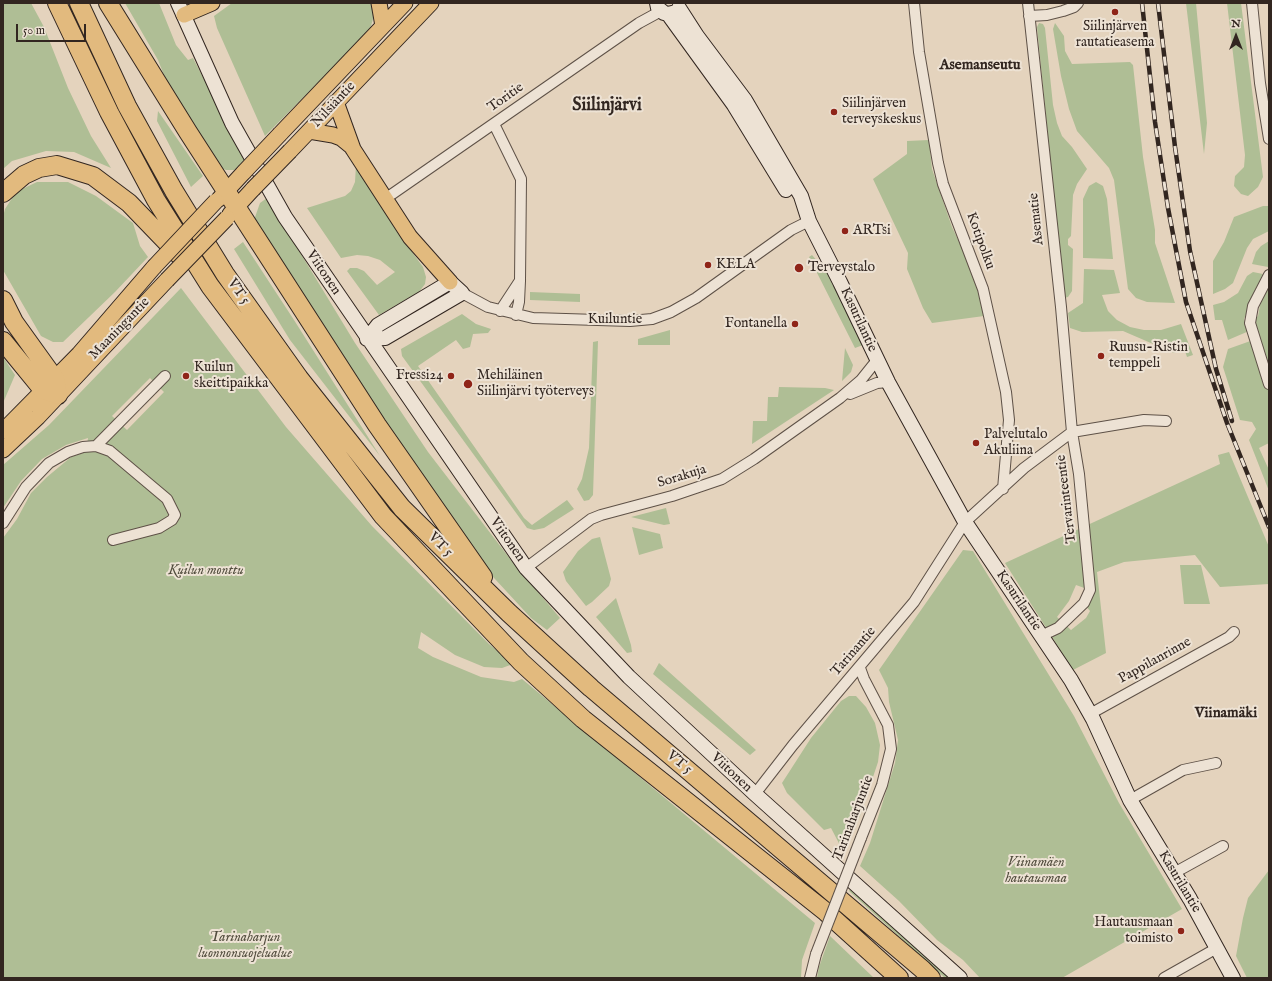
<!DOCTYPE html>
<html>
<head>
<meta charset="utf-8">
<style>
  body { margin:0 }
  #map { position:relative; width:1272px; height:981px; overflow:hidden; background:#e4d3bd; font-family:"IM FELL English",serif }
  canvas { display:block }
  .frame { position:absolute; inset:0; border:4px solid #322620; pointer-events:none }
  .north { position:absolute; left:1216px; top:16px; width:40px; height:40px; -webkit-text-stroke:3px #ede2d4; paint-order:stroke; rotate:0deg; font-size:11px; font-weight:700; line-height:16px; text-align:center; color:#322620 }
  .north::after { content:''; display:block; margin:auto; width:14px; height:18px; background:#322620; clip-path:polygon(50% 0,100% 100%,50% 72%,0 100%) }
  .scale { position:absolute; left:16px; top:24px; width:70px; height:18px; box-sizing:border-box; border:2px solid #322620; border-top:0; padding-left:5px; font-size:12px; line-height:14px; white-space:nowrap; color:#322620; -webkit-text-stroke:3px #ede2d4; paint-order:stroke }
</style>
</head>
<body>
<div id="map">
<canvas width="1272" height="981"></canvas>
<div class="frame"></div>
<div class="north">N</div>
<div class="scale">50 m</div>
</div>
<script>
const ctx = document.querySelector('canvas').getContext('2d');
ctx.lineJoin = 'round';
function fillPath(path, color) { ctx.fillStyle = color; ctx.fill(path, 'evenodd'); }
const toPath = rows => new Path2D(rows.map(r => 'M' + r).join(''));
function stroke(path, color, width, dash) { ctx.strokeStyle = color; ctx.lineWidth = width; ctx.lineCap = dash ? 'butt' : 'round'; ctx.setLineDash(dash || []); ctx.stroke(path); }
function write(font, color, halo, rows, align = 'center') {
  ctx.font = font + ' "IM FELL English",serif'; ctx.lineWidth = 4; ctx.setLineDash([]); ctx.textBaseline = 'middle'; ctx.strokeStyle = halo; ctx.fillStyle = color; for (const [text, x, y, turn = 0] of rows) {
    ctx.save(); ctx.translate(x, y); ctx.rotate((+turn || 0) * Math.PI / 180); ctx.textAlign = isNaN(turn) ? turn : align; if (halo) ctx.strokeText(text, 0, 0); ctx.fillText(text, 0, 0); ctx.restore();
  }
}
fillPath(toPath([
  [3,3,31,3,44,27,68,88,91,136,111,168,74,152,46,151,12,161,3,169],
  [125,3,159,3,176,45,188,60,193,58,245,159,238,167,234,170,226,170,218,167,170,90,158,60],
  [232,3,372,3,374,8,373,19,371,26,362,38,265,136,217,28,214,16],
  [1186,3,1196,3,1207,123,1204,154],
  [1227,3,1241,3,1263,177,1258,187,1248,196,1241,194,1234,186,1235,176,1244,167,1245,155],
  [1039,23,1043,24,1045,28,1053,105,1057,123,1062,136,1072,147,1087,169,1077,184,1073,195,1071,236,1068,239,1068,245,1073,249,1072,291,1068,297,1064,298,1037,27],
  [1055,23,1064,36,1065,51,1072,64,1130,62,1133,65,1143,157,1155,230,1155,243,1175,303,1147,302,1136,298,1128,289,1114,180,1109,168,1077,131,1069,109,1061,76,1053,29],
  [158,111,203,176,191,187,157,121],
  [929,140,932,169,952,227,969,263,977,284,984,316,932,323,923,308,907,269,908,253,873,179,907,154,907,141],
  [356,165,396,230,423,267,426,277,425,284,419,292,379,315,347,271,350,268,357,268,364,271,377,285,395,272,380,260,368,256,357,255,341,258,307,208,345,196,351,191,355,182],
  [37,182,68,182,96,196,133,223,140,246,148,257,115,292,63,342,53,342,41,336,3,270,3,217,5,209,16,192],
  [1096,182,1103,186,1107,199,1113,259,1083,258,1083,199,1089,186],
  [267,198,355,343,428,452,511,560,560,618,547,630,531,618,483,566,441,507,254,220,260,203],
  [1263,206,1269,206,1269,231,1253,239,1247,248,1233,283,1225,289,1213,294,1213,261,1224,242,1234,217],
  [1269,241,1268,267,1252,264,1256,252,1261,246],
  [243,242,294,320,380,456,290,340,234,249],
  [812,255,827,272,863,345,855,348,809,257],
  [1084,269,1114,270,1120,293,1102,295,1108,311,1117,320,1130,327,1144,330,1161,330,1181,324,1193,355,1187,357,1184,348,1174,353,1123,331,1082,332,1070,328,1068,313,1083,303],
  [1253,272,1263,274,1244,319,1249,331,1228,340,1222,320,1215,320,1213,305,1224,302,1238,293,1247,276],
  [1269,286,1269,443,1259,448,1269,470,1269,491,1249,440,1256,429,1252,422,1240,420,1223,367,1228,349,1256,339,1250,323,1258,316,1261,300],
  [181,288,286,427,372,526,489,644,513,664,502,668,484,667,455,655,421,632,418,648,433,657,481,677,514,682,522,679,815,923,802,960,801,978,3,978,3,538,17,519,31,493,47,477,71,457,86,452,88,438,66,445,42,459,21,481,3,508,3,465,49,425],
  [150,378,164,392,127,430,112,416],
  [530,292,580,294,580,302,530,300],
  [462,314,476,324,491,329,488,333,473,334,470,347,463,349,456,340,418,366,524,518,532,525,567,500,574,509,544,528,534,530,527,528,402,356,401,349],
  [670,330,670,345,638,345,638,339],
  [598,341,593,495,589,500,584,501,577,489,582,479,589,448,593,342],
  [845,348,853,365,851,372,842,381],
  [3,357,15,375,3,403],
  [779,387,825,388,834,390,752,444,753,421,767,421,768,397,778,397],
  [1229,452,1269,547,1269,584,1220,587,1195,555,1124,562,1097,572,1106,653,1073,670,1005,563,1220,464,1218,455],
  [1076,585,1090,590,1084,604,1090,611,1086,618,1071,630,1057,617,1069,601],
  [666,508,670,524,664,525,631,517],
  [632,527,660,534,663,548,639,555],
  [600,537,611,579,609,586,592,602,586,606,566,581,563,572,578,551,592,539],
  [963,550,973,551,1074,716,1119,803,1182,909,1062,978,980,978,963,960,937,940,899,901,860,866,870,843,895,763,898,740,889,702,888,688,879,670],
  [1180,565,1201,565,1210,604,1184,604],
  [616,598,631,645,632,652,627,653,596,617],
  [659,663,756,750,750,755,653,674],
  [849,696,856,696,866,707,875,723,880,745,878,762,860,816,844,853,831,828,824,830,787,793,782,783,811,738,841,701],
  [1269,870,1269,978,1247,978,1236,956,1243,918,1248,898],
  [851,888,952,978,945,978,849,891],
  [830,936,874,978,817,978,819,967]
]), '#afbe95');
const street = toPath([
  [914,3,919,52,938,163,943,184,983,289,1006,392,1009,420,1003,489],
  [1028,3,1061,307,1072,432,1079,474,1090,590,1084,603,1058,628,1041,636],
  [1252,3,1260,83,1269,139],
  [1029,16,1047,15,1063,11,1074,7,1078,3],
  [494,124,521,179,520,281,519,302,516,315],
  [385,199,639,23,661,11],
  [1269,275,1253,306,1250,323,1269,384],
  [462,293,488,307,533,318,630,321,652,319,671,312,696,298,791,230,809,221],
  [500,311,519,282],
  [850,394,877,383,888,382],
  [96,446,165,376],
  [3,523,26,487,49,463,68,452,83,447,96,446,110,451,167,499,175,515,172,520,159,528,113,540],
  [526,568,591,519,601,515,672,496,722,479,754,459,840,398,861,380,877,360],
  [860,668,864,679,888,725,891,749,882,785,861,838],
  [1090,714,1229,637,1234,632],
  [755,794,793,745,914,602,965,522,1024,468,1072,432,1144,420,1166,421],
  [1130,800,1183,770,1216,763],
  [1174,873,1223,846],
  [810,978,816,954],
  [1164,978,1217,948]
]);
const secondary = toPath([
  [178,3,232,123,285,217,526,568,629,677,755,794,960,978],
  [657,3,658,8,664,13,668,14,676,12],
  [679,8,697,36,745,100,801,196,809,221,840,282,888,382,965,522,1071,680,1093,719,1130,800,1190,899,1233,978],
  [668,14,734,105,786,190],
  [450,282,462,293,385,338,367,339,378,325,450,282]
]);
const primary = toPath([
  [379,3,383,26],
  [184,15,212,3],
  [336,102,353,149,410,237,450,282],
  [309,131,333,135,341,138,352,147],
  [280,134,405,3],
  [290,151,431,3],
  [219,199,244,172],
  [230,214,253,189],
  [3,431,79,354,154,267],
  [3,450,38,417,167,280]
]);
const highway = toPath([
  [57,3,109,112,156,200,210,286,383,516,521,662,583,719,826,912,899,978],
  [79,3,127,106,174,191,225,274,299,378,402,508,509,613,591,688,922,969,931,978],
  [108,3,188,132,377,425,483,577],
  [3,193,24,175,39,168,57,165,93,176,129,203,184,260],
  [3,300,14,322,55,379,58,395,43,390,3,341]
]);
stroke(street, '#5e5147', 12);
stroke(secondary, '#322620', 16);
stroke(primary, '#322620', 17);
stroke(highway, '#322620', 20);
stroke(street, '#ede2d4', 10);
stroke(secondary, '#ede2d4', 14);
stroke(primary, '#e2ba7e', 15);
stroke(highway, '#e2ba7e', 18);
const rail = toPath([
  [1142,3,1155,122,1168,208,1186,302,1227,423,1269,527],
  [1158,3,1175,147,1190,251,1216,369,1232,421]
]);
stroke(rail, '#322620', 4.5);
stroke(rail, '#ede2d4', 3, [9]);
const streetBridge = toPath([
  [816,954,861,838]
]);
const primaryBridge = toPath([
  [244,172,280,134],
  [253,189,290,151],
  [154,267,216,201],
  [167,280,227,218]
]);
stroke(streetBridge, '#5e5147', 12, []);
stroke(primaryBridge, '#322620', 17, []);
stroke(streetBridge, '#ede2d4', 10);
stroke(primaryBridge, '#e2ba7e', 15);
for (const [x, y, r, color] of [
  [1115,12,4,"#8f2418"],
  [834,112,4,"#8f2418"],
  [845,231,4,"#8f2418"],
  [708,265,4,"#8f2418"],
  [799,268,5,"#8f2418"],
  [795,324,4,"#8f2418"],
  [1101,356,4,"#8f2418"],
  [186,376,4,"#8f2418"],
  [451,376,4,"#8f2418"],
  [468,384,5,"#8f2418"],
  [976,443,4,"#8f2418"],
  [1181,931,4,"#8f2418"]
]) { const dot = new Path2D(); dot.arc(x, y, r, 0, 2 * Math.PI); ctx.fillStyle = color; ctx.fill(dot); stroke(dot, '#ede2d4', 1.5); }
write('14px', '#322620', '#ede2d4', [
  ["Siilinjärven",1115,27,"center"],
  ["rautatieasema",1115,43,"center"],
  ["Siilinjärven",842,104],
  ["terveyskeskus",842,120],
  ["ARTsi",853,231],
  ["KELA",716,265],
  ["Terveystalo",808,268],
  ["Fontanella",787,324,"right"],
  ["Ruusu-Ristin",1109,348],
  ["temppeli",1109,364],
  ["Kuilun",194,368],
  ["skeittipaikka",194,384],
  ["Fressi24",443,376,"right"],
  ["Mehiläinen",477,376],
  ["Siilinjärvi työterveys",477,392],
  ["Palvelutalo",984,435],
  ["Akuliina",984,451],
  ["Hautausmaan",1173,923,"right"],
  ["toimisto",1173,939,"right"]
], 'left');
write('14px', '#322620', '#ede2d4', [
  ["Toritie",506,98,-35],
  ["Nilsiäntie",334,105,-47],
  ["Asematie",1037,219,-96],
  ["Kotipolku",980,241,70],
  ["Viitonen",323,273,56],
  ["VT 5",238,292,55],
  ["Kuiluntie",615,320],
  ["Kasurilantie",858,320,65],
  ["Maaningantie",120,329,-46],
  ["Sorakuja",682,477,-17],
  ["Tervarinteentie",1067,499,-97],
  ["Viitonen",507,540,55],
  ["VT 5",440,545,45],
  ["Kasurilantie",1018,601,56],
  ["Tarinantie",854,652,-49],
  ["Pappilanrinne",1155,661,-29],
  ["VT 5",679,763,40],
  ["Viitonen",731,773,43],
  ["Tarinaharjuntie",854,818,-69],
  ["Kasurilantie",1179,882,59]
]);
write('italic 14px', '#514c3d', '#ede2d4', [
  ["Kuilun monttu",206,571],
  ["Viinamäen",1036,863],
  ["hautausmaa",1036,879],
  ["Tarinaharjun",245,938],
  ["luonnonsuojelualue",245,954]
]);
write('bold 15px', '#322620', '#ede2d4', [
  ["Asemanseutu",980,66],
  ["Viinamäki",1226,714]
]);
write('bold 18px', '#322620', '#ede2d4', [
  ["Siilinjärvi",607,106]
]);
</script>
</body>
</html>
